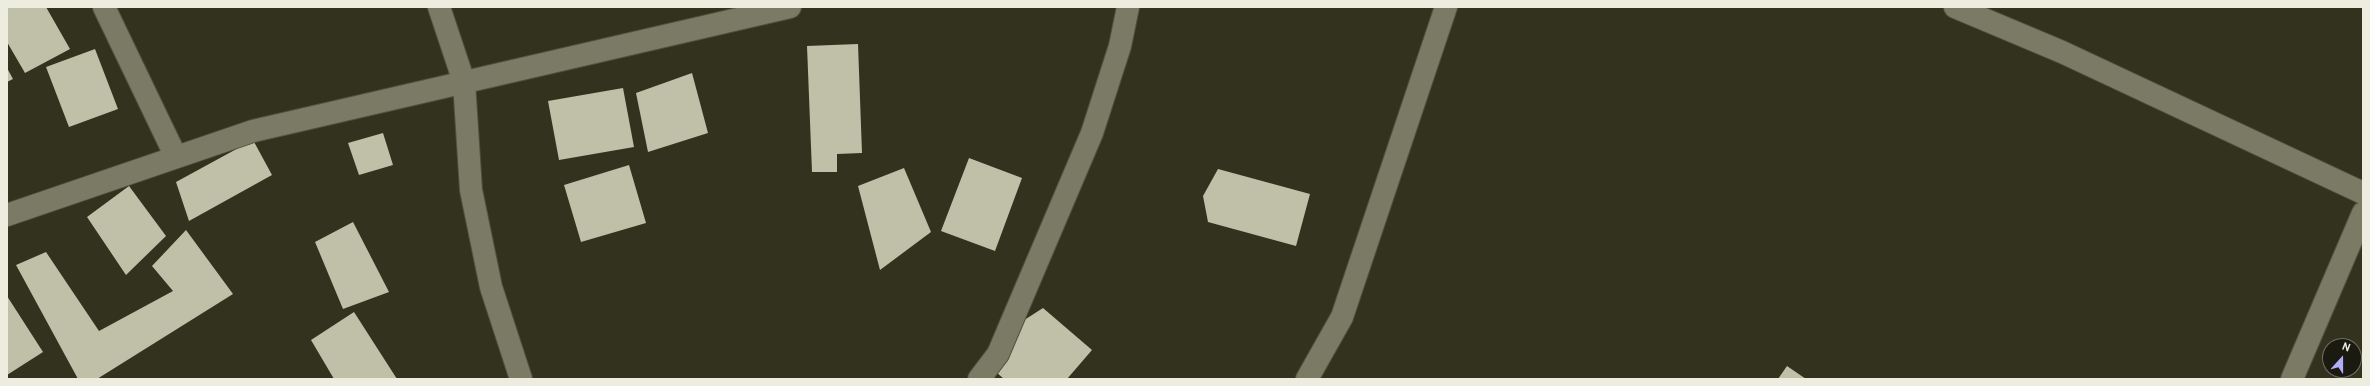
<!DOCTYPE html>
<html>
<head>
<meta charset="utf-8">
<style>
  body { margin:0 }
  #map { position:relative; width:2370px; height:386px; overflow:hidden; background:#33321e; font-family:Overpass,sans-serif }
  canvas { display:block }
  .frame { position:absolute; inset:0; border:8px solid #ececdf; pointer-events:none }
  .north { position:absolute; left:2322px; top:338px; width:40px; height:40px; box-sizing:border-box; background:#1a1a11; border:1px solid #6e6e63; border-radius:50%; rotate:21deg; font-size:11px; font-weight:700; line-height:16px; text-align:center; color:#ececdf }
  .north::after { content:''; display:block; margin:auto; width:14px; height:18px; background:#b2adf9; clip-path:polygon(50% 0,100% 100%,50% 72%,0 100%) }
</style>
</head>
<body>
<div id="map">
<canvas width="2370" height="386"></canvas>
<div class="frame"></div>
<div class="north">N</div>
</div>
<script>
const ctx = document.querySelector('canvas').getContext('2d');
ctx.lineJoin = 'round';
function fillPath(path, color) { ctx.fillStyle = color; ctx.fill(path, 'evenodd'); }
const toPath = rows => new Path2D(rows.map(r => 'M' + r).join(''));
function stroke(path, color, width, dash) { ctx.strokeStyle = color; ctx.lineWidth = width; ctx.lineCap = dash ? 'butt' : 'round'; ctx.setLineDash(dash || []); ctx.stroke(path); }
fillPath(toPath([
  [7,7,46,7,70,49,25,73,7,42],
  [858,44,862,153,837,154,837,172,812,172,807,46],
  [95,49,118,109,69,127,46,67],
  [7,68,13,79,7,82],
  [692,73,708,133,648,152,636,93],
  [623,88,634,147,559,160,548,101],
  [383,133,393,165,359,175,348,143],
  [253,140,272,175,189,221,176,182],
  [969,158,1022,178,995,251,941,231],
  [629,165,646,223,581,242,564,185],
  [904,168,931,232,880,270,858,186],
  [1218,169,1310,194,1296,246,1208,222,1203,196],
  [129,186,166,236,126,275,87,217],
  [353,222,389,292,343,309,315,242],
  [186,230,233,294,97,379,78,379,16,265,46,252,99,331,173,291,152,266],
  [7,296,43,352,7,375],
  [1043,308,1092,350,1067,379,1004,379,996,372,1007,331],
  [354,312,397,379,334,379,311,340],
  [1787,366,1806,379,1778,379]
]), '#c0c0a8');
const minor = toPath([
  [104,7,176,157],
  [439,7,464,82,471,190,491,287,521,379],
  [1955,7,2062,52,2363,193],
  [7,215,253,131,790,7],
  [979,379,998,354,1092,133,1120,46,1128,7],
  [1307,379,1342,317,1446,7],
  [2292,379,2363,213]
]);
stroke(minor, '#51513f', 24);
stroke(minor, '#7b7a64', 22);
</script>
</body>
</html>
